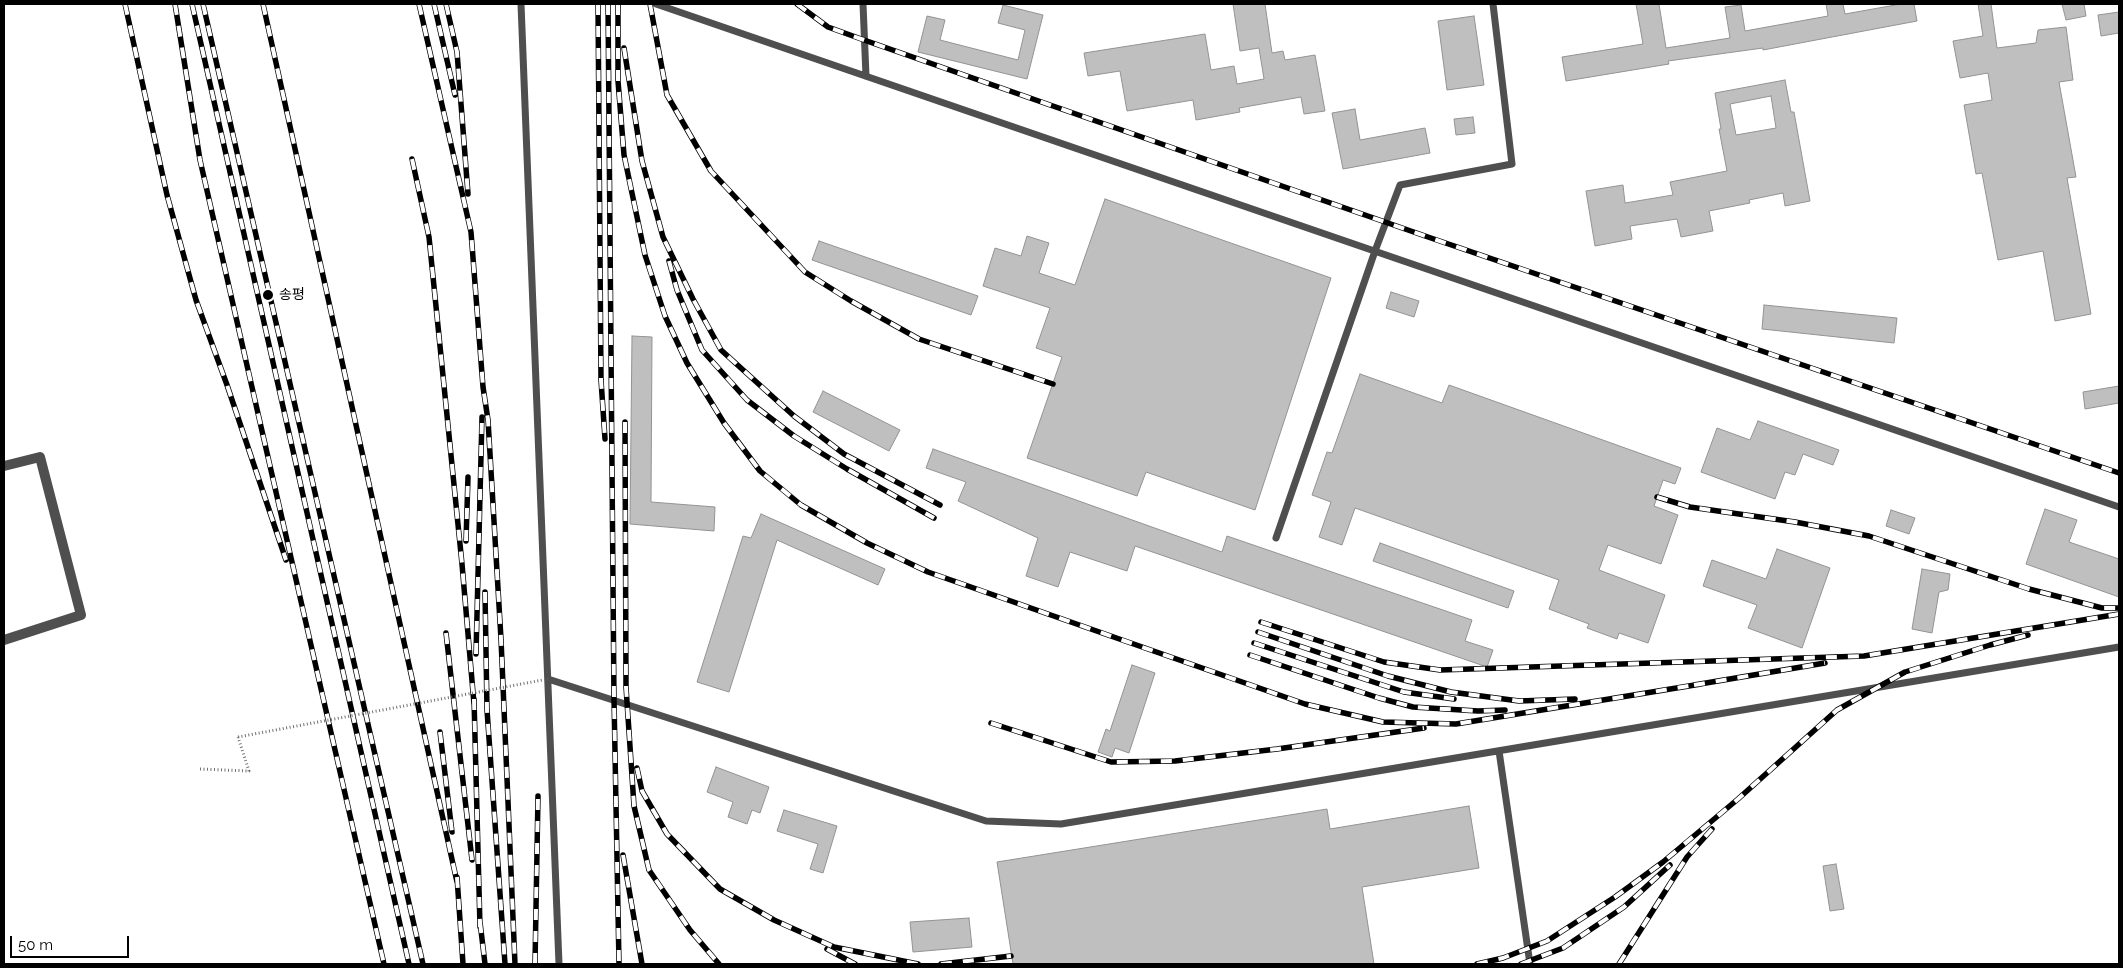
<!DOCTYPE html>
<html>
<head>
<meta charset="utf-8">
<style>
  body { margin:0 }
  #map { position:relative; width:2123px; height:968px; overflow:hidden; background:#fff; font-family:Raleway,sans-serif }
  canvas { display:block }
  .frame { position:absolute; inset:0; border:5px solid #000; pointer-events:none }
  .scale { position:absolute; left:10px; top:936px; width:119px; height:22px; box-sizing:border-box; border:2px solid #000; border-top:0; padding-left:6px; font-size:15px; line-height:18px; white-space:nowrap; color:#000; -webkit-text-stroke:4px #fff; paint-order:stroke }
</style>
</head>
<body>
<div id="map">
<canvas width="2123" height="968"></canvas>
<div class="frame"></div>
<div class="scale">50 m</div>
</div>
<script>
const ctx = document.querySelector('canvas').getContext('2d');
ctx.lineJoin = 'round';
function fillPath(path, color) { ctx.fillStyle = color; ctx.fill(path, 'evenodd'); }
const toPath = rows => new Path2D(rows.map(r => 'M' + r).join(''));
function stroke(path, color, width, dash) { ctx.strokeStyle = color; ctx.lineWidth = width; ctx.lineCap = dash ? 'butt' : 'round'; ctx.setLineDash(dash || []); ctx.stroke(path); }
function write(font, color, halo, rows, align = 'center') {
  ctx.font = font + ' Raleway,"Noto Sans KR",sans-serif'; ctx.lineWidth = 4; ctx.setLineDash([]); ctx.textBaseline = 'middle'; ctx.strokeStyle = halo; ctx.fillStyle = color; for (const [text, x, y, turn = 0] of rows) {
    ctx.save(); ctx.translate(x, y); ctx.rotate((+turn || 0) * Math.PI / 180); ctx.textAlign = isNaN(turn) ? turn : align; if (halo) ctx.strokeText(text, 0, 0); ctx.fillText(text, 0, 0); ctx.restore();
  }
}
const building = toPath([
  [1233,4,1265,4,1272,53,1283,51,1285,60,1315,55,1325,111,1304,114,1301,97,1239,108,1240,112,1196,120,1193,100,1127,111,1120,71,1088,76,1084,53,1205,34,1211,70,1234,66,1237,84,1264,79,1259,48,1240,51,1233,4],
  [1636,4,1659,4,1666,48,1730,38,1725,7,1741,5,1745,31,1828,16,1826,4,1843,4,1845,14,1901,4,1914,4,1917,21,1763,50,1763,48,1668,61,1669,64,1566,81,1562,57,1643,44,1636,4],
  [1978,4,1991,4,1997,48,2036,43,2038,30,2066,27,2073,80,2059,82,2076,177,2067,178,2091,314,2055,321,2043,251,1998,260,1982,173,1976,174,1964,105,1992,100,1988,73,1960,78,1953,41,1983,36,1978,4],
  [2062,4,2084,4,2086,16,2066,20,2062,4],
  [1003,5,1043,15,1027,79,918,52,927,16,945,20,940,40,1018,60,1025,30,998,23,1003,5],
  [2119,12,2119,33,2101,36,2098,15,2119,12],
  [1474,16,1484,85,1447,90,1438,21,1474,16],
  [1785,80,1791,112,1794,112,1810,201,1785,206,1783,193,1749,200,1750,203,1709,211,1713,231,1681,237,1677,219,1630,226,1632,239,1595,246,1586,191,1623,185,1625,203,1673,195,1670,182,1727,171,1719,129,1721,129,1715,93,1785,80],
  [1771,96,1776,128,1736,135,1730,104,1771,96],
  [1355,109,1360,140,1425,128,1430,153,1343,169,1332,113,1355,109],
  [1473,117,1475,133,1456,135,1454,119,1473,117],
  [1105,199,1331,278,1255,510,1146,472,1137,496,1027,458,1062,357,1036,348,1050,308,983,286,995,248,1021,256,1027,236,1049,243,1039,273,1075,285,1105,199],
  [819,241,978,296,971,315,812,260,819,241],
  [1391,292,1419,301,1414,317,1386,308,1391,292],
  [1764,305,1897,318,1894,343,1762,329,1764,305],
  [632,336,652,337,651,502,715,507,714,531,630,524,632,336],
  [1360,374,1442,403,1449,385,1681,468,1675,484,1663,480,1654,506,1678,515,1661,564,1608,545,1599,570,1665,595,1648,643,1619,633,1617,639,1587,628,1589,624,1549,609,1559,580,1355,508,1342,545,1319,537,1331,502,1312,495,1327,452,1332,453,1360,374],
  [2119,386,2119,403,2085,409,2083,392,2119,386],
  [823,391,900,430,889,451,813,412,823,391],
  [1758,421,1839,450,1833,465,1803,454,1795,475,1785,472,1775,499,1701,472,1717,428,1750,440,1758,421],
  [933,449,1222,552,1227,536,1472,620,1465,641,1493,650,1487,667,1135,546,1127,571,1070,552,1058,587,1026,576,1038,538,958,501,966,482,926,468,933,449],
  [2045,509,2077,520,2069,542,2119,559,2119,597,2026,564,2045,509],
  [1891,510,1915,518,1909,534,1886,526,1891,510],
  [761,514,885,569,878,585,777,540,729,692,697,682,743,536,751,538,761,514],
  [1380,543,1514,591,1508,608,1373,561,1380,543],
  [1777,549,1830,568,1802,648,1748,628,1757,605,1703,586,1712,560,1766,579,1777,549],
  [1922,569,1950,574,1948,590,1939,592,1932,633,1912,629,1922,569],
  [1132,665,1155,673,1129,753,1115,748,1112,757,1098,752,1106,729,1110,731,1132,665],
  [716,767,769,787,760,813,752,810,747,824,728,817,733,802,707,792,716,767],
  [1469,806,1479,868,1362,887,1374,964,1013,964,997,862,1327,809,1330,829,1469,806],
  [784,810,837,826,823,873,810,869,818,844,777,831,784,810],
  [1836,864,1844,909,1830,911,1823,866,1836,864],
  [969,918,972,947,913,952,910,922,969,918]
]);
fillPath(building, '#bfbfbf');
stroke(building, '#939393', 1);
stroke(toPath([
  [200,769,249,771,238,737]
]), '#717171', 3, [1, 2.5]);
stroke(toPath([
  [521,4,559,964],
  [656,4,2119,507],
  [863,4,866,76],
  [1276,538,1375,251,1400,185,1512,164,1493,4],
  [548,679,986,821,1061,824,2119,647],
  [1499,751,1530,964]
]), '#4f4f4f', 7);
stroke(toPath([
  [4,466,40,457,81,615,4,640]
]), '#4f4f4f', 10);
const rail = toPath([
  [125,4,167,195,196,300,227,385,286,560],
  [175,4,200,160,384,964],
  [192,4,409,964],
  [203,4,423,964],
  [263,4,457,882],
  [419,4,471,232,483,387,488,420,501,639,515,964],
  [434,4,455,95],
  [446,4,457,52,468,194],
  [598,4,601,380,605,439],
  [608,4,614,699,619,964],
  [618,4,618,81,624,155,645,255,665,316,687,363,724,423,760,471,801,505,867,543,928,572,1305,704,1383,722,1456,724,1701,684],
  [650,4,667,95,711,171,805,272,851,301,919,339,1053,384],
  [797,4,828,27,864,40,1428,237,2119,473],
  [624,48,642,161,663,237,693,299,721,350,794,416,844,454,940,505],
  [412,159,429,237,462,564,474,704],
  [669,261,677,290,702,350,747,400,794,436,847,469,934,518],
  [625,422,626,687,634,806,649,870,690,930,719,964],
  [1657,497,1690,507,1795,522,1869,536,2029,589,2102,608,2119,608],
  [466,541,468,477],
  [485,592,487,710,505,964],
  [1261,622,1384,662,1440,670,1864,656,2119,614],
  [1258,632,1388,676,1451,692,1519,701,1575,699],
  [446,633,472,860],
  [1254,643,1404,692,1454,699],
  [476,654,482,417],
  [1250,655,1379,698,1413,707,1478,711,1505,710],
  [1694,685,1825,663],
  [474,699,480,927],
  [991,723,1111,762,1175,761,1277,749,1424,728],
  [440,732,452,832],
  [637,768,642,791,667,834,720,889,774,920,834,947,918,964],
  [623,855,642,964],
  [457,877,463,964],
  [480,922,485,964],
  [827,949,855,964],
  [535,964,538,796],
  [941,964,1011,956],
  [1477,964,1503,958,1547,941,1615,897,1663,862,1738,799,1837,710,1905,672,1990,645,2028,635],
  [1521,964,1563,948,1624,907,1670,865],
  [1619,964,1687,857,1712,829]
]);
stroke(rail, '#000', 5.5);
stroke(rail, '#fff', 4, [11]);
stroke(toPath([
  [238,737,548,679]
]), '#717171', 3, [1, 2.5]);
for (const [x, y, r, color] of [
  [268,295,6,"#000"]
]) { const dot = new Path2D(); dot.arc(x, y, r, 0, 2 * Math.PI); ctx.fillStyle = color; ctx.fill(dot); stroke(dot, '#fff', 2); }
write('14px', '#000', '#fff', [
  ["송평",279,295]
], 'left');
</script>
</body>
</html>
